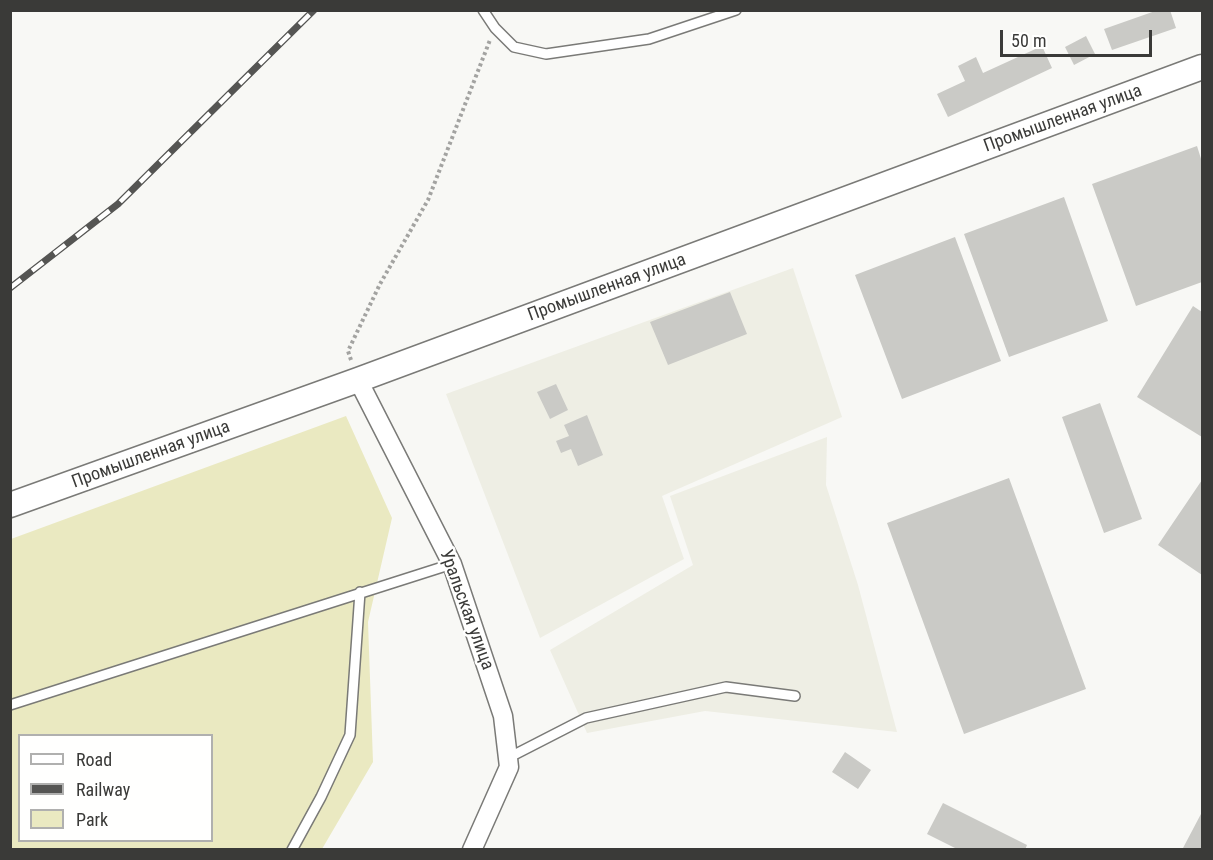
<!DOCTYPE html>
<html>
<head>
<meta charset="utf-8">
<style>
  body { margin:0 }
  #map { position:relative; width:1213px; height:860px; overflow:hidden; background:#f8f8f5; font-family:"Roboto Condensed",sans-serif }
  canvas { display:block }
  .frame { position:absolute; inset:0; border:12px solid #3a3a38; pointer-events:none }
  .legend { position:absolute; left:18px; top:734px; width:195px; height:108px; box-sizing:border-box; background:#fffffe; border:2px solid #b0b0af; margin:0; padding:8px 10px; list-style:none; font-size:18px; color:#3a3a38 }
  .legend li { display:flex; align-items:center; gap:12px; height:30px }
  .legend b { width:30px; border:2px solid #b0b0af }
  .scale { position:absolute; left:1000px; top:30px; width:152px; height:27px; box-sizing:border-box; border:3px solid #3a3a38; border-top:0; padding-left:8px; font-size:18px; line-height:21px; white-space:nowrap; color:#3a3a38; -webkit-text-stroke:4px #fffffe; paint-order:stroke }
</style>
</head>
<body>
<div id="map">
<canvas width="1213" height="860"></canvas>
<div class="frame"></div>
<ul class="legend">
<li><b style="height:8px;background:#fff"></b>Road</li>
<li><b style="height:8px;background:#555553"></b>Railway</li>
<li><b style="height:16px;background:#eae9c1"></b>Park</li>
</ul>
<div class="scale">50 m</div>
</div>
<script>
const ctx = document.querySelector('canvas').getContext('2d');
ctx.lineJoin = 'round';
function fillPath(path, color) { ctx.fillStyle = color; ctx.fill(path, 'evenodd'); }
const toPath = rows => new Path2D(rows.map(r => 'M' + r).join(''));
function stroke(path, color, width, dash) { ctx.strokeStyle = color; ctx.lineWidth = width; ctx.lineCap = dash ? 'butt' : 'round'; ctx.setLineDash(dash || []); ctx.stroke(path); }
function write(font, color, halo, rows, align = 'center') {
  ctx.font = font + ' "Roboto Condensed",sans-serif'; ctx.lineWidth = 5; ctx.setLineDash([]); ctx.textBaseline = 'middle'; ctx.strokeStyle = halo; ctx.fillStyle = color; for (const [text, x, y, turn = 0] of rows) {
    ctx.save(); ctx.translate(x, y); ctx.rotate((+turn || 0) * Math.PI / 180); ctx.textAlign = isNaN(turn) ? turn : align; if (halo) ctx.strokeText(text, 0, 0); ctx.fillText(text, 0, 0); ctx.restore();
  }
}
fillPath(toPath([
  [793,268,842,417,662,496,684,559,540,638,446,394],
  [827,437,826,485,858,585,897,732,705,711,587,733,550,650,693,565,670,496]
]), '#eeeee4');
fillPath(toPath([
  [346,416,392,518,368,622,373,762,322,849,11,850,11,539],
  [20,736,212,736,212,840,20,840]
]), '#eae9c1');
fillPath(toPath([
  [1158,10,1170,10,1176,28,1112,50,1104,29],
  [1086,36,1095,54,1074,65,1065,47],
  [1042,46,1052,68,948,117,937,94,965,81,958,66,976,57,983,73],
  [1197,146,1202,162,1202,282,1136,306,1092,184],
  [1064,197,1108,321,1009,357,964,234],
  [955,237,1001,361,902,399,855,275],
  [730,292,747,334,668,365,650,322],
  [1193,306,1202,312,1202,437,1137,397],
  [556,384,568,410,550,419,537,392],
  [1100,403,1142,519,1104,533,1062,417],
  [587,415,603,455,578,466,571,449,561,453,556,441,569,436,564,425],
  [1009,478,1086,689,964,734,887,523],
  [1202,480,1202,575,1158,545],
  [845,752,871,770,858,789,832,772],
  [943,803,1027,845,1025,850,959,850,927,834],
  [1202,812,1202,850,1186,850,1183,848]
]), '#cacac6');
const service = toPath([
  [483,10,495,28,514,47,546,54,649,39,736,10],
  [10,705,452,564],
  [508,758,586,718,726,687,795,696],
  [292,850,321,797,350,735,360,592]
]);
const minor = toPath([
  [358,380,452,564,503,716,509,767,472,850]
]);
const secondary = toPath([
  [10,505,358,380,1202,67]
]);
stroke(service, '#7a7a77', 12);
stroke(minor, '#7a7a77', 21);
stroke(secondary, '#7a7a77', 27);
stroke(toPath([
  [351,360,348,351,380,284,428,200,490,40]
]), '#a3a3a1', 4, [3, 3]);
stroke(service, '#fff', 9);
stroke(minor, '#fff', 18);
stroke(secondary, '#fff', 24);
const rail = toPath([
  [10,288,118,204,314,10]
]);
stroke(rail, '#555553', 7);
stroke(rail, '#fffffe', 4.5, [14]);
write('18px', '#3a3a38', '#fffffe', [
  ["Промышленная улица",1063,119,-20],
  ["Промышленная улица",607,288,-20],
  ["Промышленная улица",151,455,-20],
  ["Уральская улица",466,610,70]
]);
</script>
</body>
</html>
